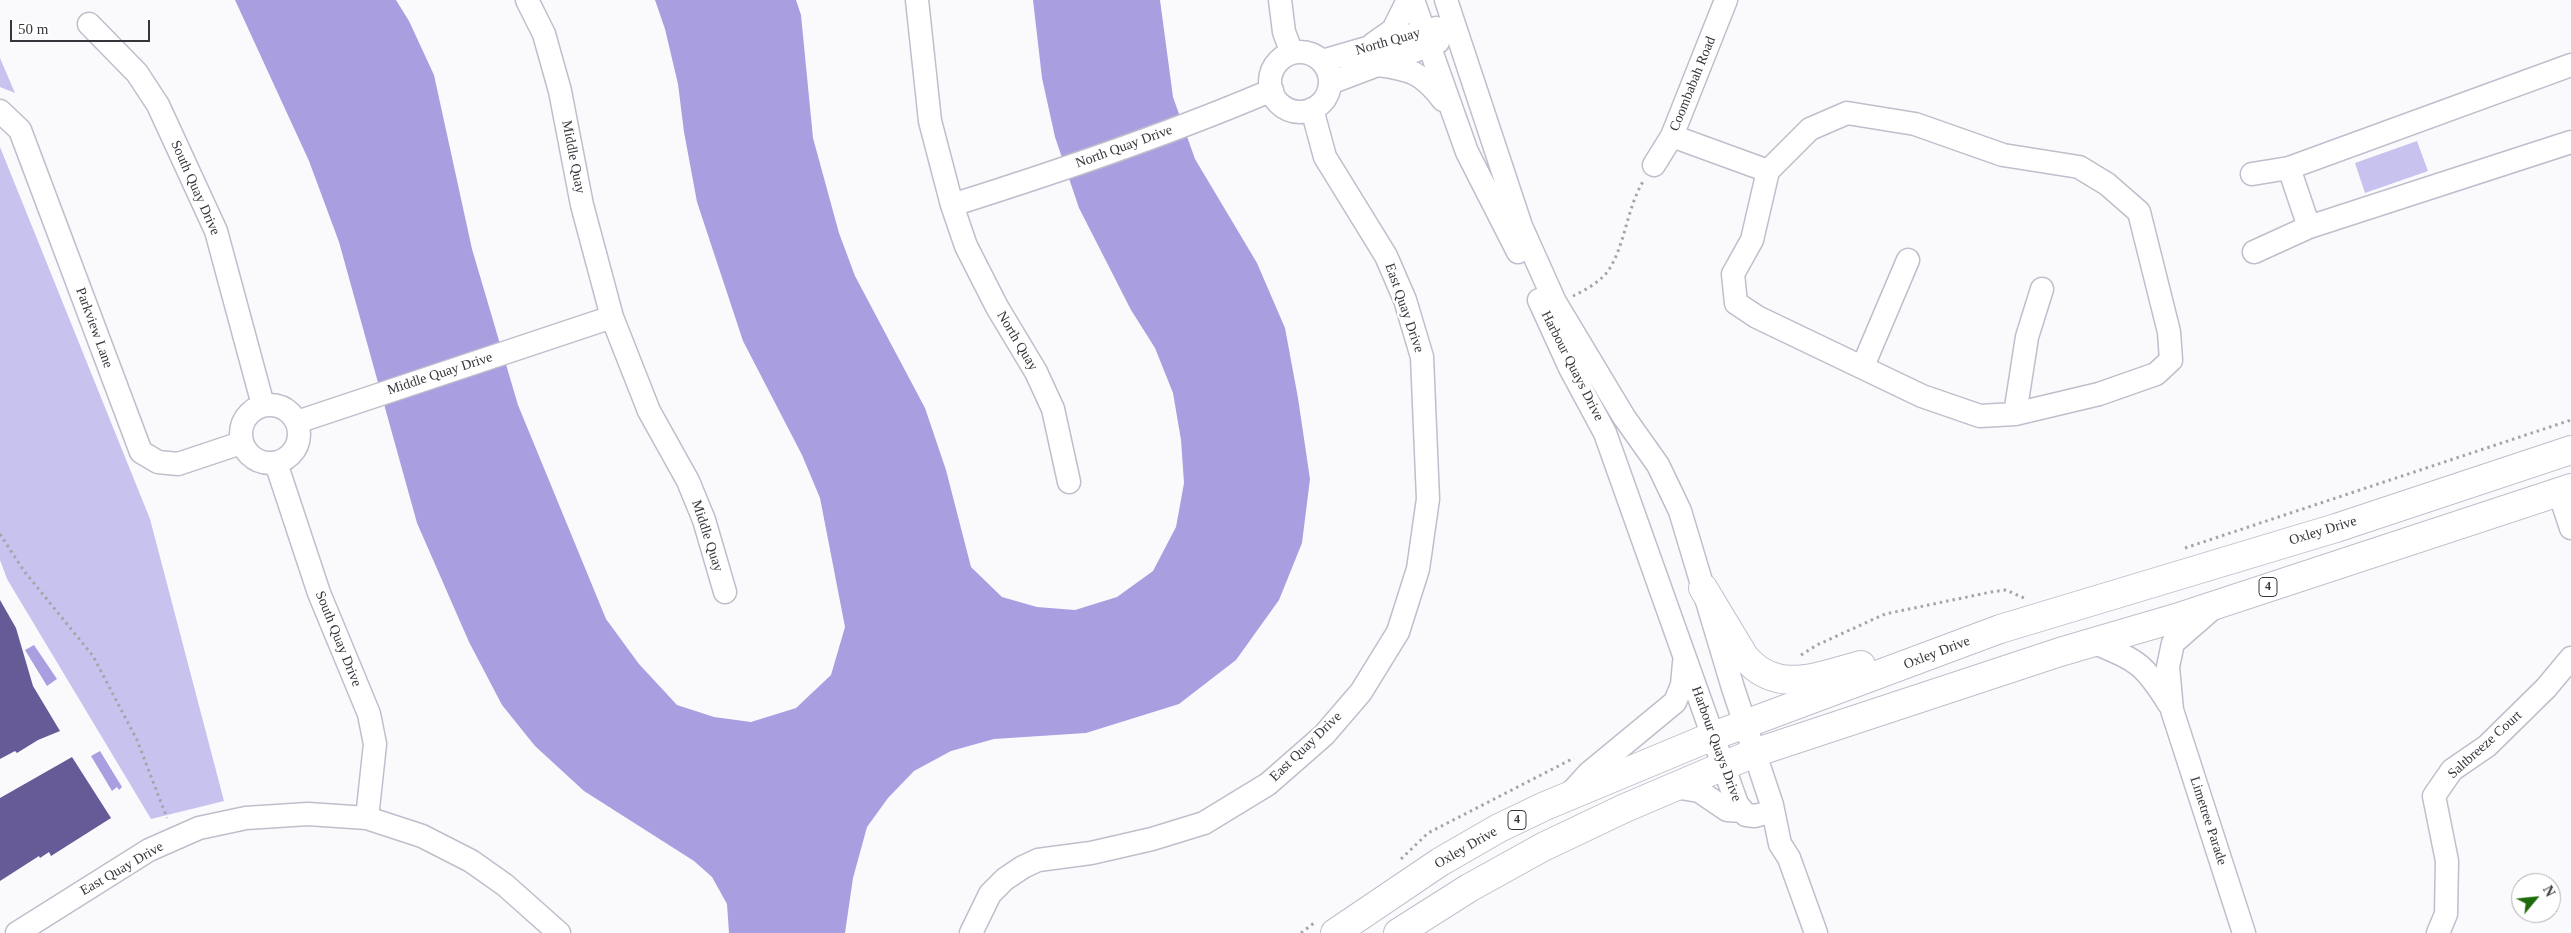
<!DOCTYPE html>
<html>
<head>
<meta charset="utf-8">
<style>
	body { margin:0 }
	#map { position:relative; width:2571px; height:933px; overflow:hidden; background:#fafafd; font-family:"Times New Roman",serif }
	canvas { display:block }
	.north { position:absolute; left:2511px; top:873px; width:50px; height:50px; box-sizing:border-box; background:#fff; border:1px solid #afaeb1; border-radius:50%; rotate:62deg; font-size:14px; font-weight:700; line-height:20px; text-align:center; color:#36353b }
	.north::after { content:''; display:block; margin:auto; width:18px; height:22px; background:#1f6b0b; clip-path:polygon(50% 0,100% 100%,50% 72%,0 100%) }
	.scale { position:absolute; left:10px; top:20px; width:140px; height:22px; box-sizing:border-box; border:2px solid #36353b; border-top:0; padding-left:6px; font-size:15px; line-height:18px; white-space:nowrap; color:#36353b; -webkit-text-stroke:4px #fff; paint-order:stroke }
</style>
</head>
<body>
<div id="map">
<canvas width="2571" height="933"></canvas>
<div class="north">N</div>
<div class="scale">50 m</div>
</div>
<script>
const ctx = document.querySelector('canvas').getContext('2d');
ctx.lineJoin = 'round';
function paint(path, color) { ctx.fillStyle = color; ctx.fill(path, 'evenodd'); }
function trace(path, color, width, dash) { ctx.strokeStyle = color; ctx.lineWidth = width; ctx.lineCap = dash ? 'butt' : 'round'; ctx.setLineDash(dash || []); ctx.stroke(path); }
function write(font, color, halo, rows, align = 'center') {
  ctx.font = font + ' "Times New Roman",serif'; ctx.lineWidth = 5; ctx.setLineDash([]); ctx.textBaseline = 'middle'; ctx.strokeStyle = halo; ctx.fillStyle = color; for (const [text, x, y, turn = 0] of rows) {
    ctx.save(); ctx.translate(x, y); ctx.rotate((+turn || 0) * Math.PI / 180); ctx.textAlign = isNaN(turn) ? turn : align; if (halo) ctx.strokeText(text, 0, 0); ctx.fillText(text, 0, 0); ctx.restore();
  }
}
const green = new Path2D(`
	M0,58L15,93L0,87Z
	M2417,141L2428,171L2365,193L2355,163Z
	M0,147L150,519L224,801L151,819L7,579L0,560Z`);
const water = new Path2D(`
	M235,0H396L409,21L434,75L472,249L518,405L606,619L639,664L677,705L714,717L751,722L796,708L831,675L845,627L820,498L802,455L743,341L697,202L684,132L678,84L665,29L655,0H796L801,15L813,138L839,233L855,276L925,408L946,470L971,567L1002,597L1037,607L1075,610L1117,597L1153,571L1176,527L1184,483L1181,440L1173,393L1155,348L1131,310L1079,208L1055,137L1042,78L1033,0H1160L1173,97L1195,159L1257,263L1285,328L1298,398L1310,479L1302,543L1279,600L1236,660L1179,704L1086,733L994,739L951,751L914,771L888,798L867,827L853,878L845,933H729L727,904L712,877L694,861L584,791L535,746L502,705L469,642L417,523L339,242L309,161Z
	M34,645L57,679L47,686L25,650Z
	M100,751L122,787L119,790L117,787L112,791L91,756Z`);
const building = new Path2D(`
	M0,600L16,628L33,686L60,731L38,740L17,753L15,751L0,759Z
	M72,757L111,818L51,856L49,852L40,858L39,856L0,881V798Z`);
const path = new Path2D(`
	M1573,296C1586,290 1603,280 1610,268C1626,241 1627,207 1644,180
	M0,534L24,571L93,656L137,740L167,818
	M2185,548L2571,420
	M1801,655L1817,645L1885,614L1991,592L2006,590L2024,598
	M1401,859L1428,833L1574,758
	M1301,933L1314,923`);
const minor = new Path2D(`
	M527,0L544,34L560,91L582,205L612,317L649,411L688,481L704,520L725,592
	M917,0L930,121L952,205L966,246L997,307L1036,372L1053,409L1069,482
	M1280,0L1284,32L1292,53
	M1413,0L1467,152L1518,252
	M1446,0L1521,226L1555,302L1624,417L1658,465L1680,511L1733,688L1772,805L1780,844L1789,858L1816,933
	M89,24L137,73L158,105L216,231L263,405
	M1373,44L1393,30L1408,0
	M1270 82a30 30 0 1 1 60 0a30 30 0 1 1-60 0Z
	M1322,61L1436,28
	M1378,65C1410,69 1423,73 1443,100
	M1330,83L1438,42
	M0,111L20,130L141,452L158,462L178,464L241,443
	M1847,113L1915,124L2003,155L2079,167L2107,184L2139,212L2169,332L2171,360L2156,374L2099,394L2015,414L1980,416L1922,396L1757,317L1736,303L1733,274L1752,240L1768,171L1810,129Z
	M1672,136L1768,171
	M1654,165L1672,136L1726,0
	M2289,168L2309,227
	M2252,174L2289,168L2571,65
	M952,205C1060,171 1167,135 1272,90
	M2254,252L2309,227L2571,142
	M1539,300L1570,368L1605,433L1737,804L1746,815L1755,816L1773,811
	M1863,366L1908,260
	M241 434a29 29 0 1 1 58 0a29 29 0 1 1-58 0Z
	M2015,414L2027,337L2042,289
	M297,422L612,317
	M276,463L319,593L369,714L375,744L367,818
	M2559,492L2571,528
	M2212,609L2173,643L2168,667L2172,710L2244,933
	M2093,642C2137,661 2143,662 2169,704
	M1674,787L1699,791L1727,810L1742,811
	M1568,796L1589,773L1675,702L1682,685L1684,663
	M17,933L149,850L199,828L246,818L308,814L367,818L422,836L471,861L505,885L559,933
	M971,933L990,894L1005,879L1023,867L1038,860L1091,853L1152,839L1204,823L1268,784L1324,735L1361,692L1398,632L1418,569L1428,499L1422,357L1405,300L1386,256L1325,157L1312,109
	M2438,933L2446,914L2447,861L2434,796L2452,770L2487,746L2546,688L2571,658`);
const major = new Path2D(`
	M1703,588L1744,656C1776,696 1819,676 1861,665
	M1335,933L1440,862L1499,828L1545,806L1713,736L2000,629L2336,528L2571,450
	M1398,933L1469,888L1543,847L1625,808L1754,753L2060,652L2176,618L2571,488`);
const shields = [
	[2268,587,18],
	[1517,820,18]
];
const shieldNames = [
	["4",2268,587],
	["4",1517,820]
];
const streetNames = [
	["North Quay",1388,42,-16],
	["Coombabah Road",1693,84,-68],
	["North Quay Drive",1124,147,-20],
	["Middle Quay",573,157,79],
	["South Quay Drive",195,188,66],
	["East Quay Drive",1404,308,71],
	["Parkview Lane",94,328,70],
	["North Quay",1017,341,59],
	["Harbour Quays Drive",1572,366,63],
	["Middle Quay Drive",440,374,-18],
	["Oxley Drive",2323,531,-17],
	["Middle Quay",707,536,72],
	["South Quay Drive",338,639,68],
	["Oxley Drive",1937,653,-21],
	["Harbour Quays Drive",1716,744,70],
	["Saltbreeze Court",2485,745,-42],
	["East Quay Drive",1306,747,-44],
	["Limetree Parade",2208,821,72],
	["Oxley Drive",1466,848,-30],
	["East Quay Drive",122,869,-30]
];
paint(green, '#c7c2ee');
paint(water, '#a99fe0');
paint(building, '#665b97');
trace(minor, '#bfbecc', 25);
trace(major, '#bfbecc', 30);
trace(path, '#a5a5a9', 3, [2.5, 4]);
trace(minor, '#fff', 22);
trace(major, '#fff', 28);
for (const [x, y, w] of shields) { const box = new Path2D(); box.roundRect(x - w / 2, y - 9.5, w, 19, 4); ctx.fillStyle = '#fff'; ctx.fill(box); trace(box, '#36353b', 1); }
write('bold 12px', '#36353b', null, shieldNames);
write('14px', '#36353b', '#fff', streetNames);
</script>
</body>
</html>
